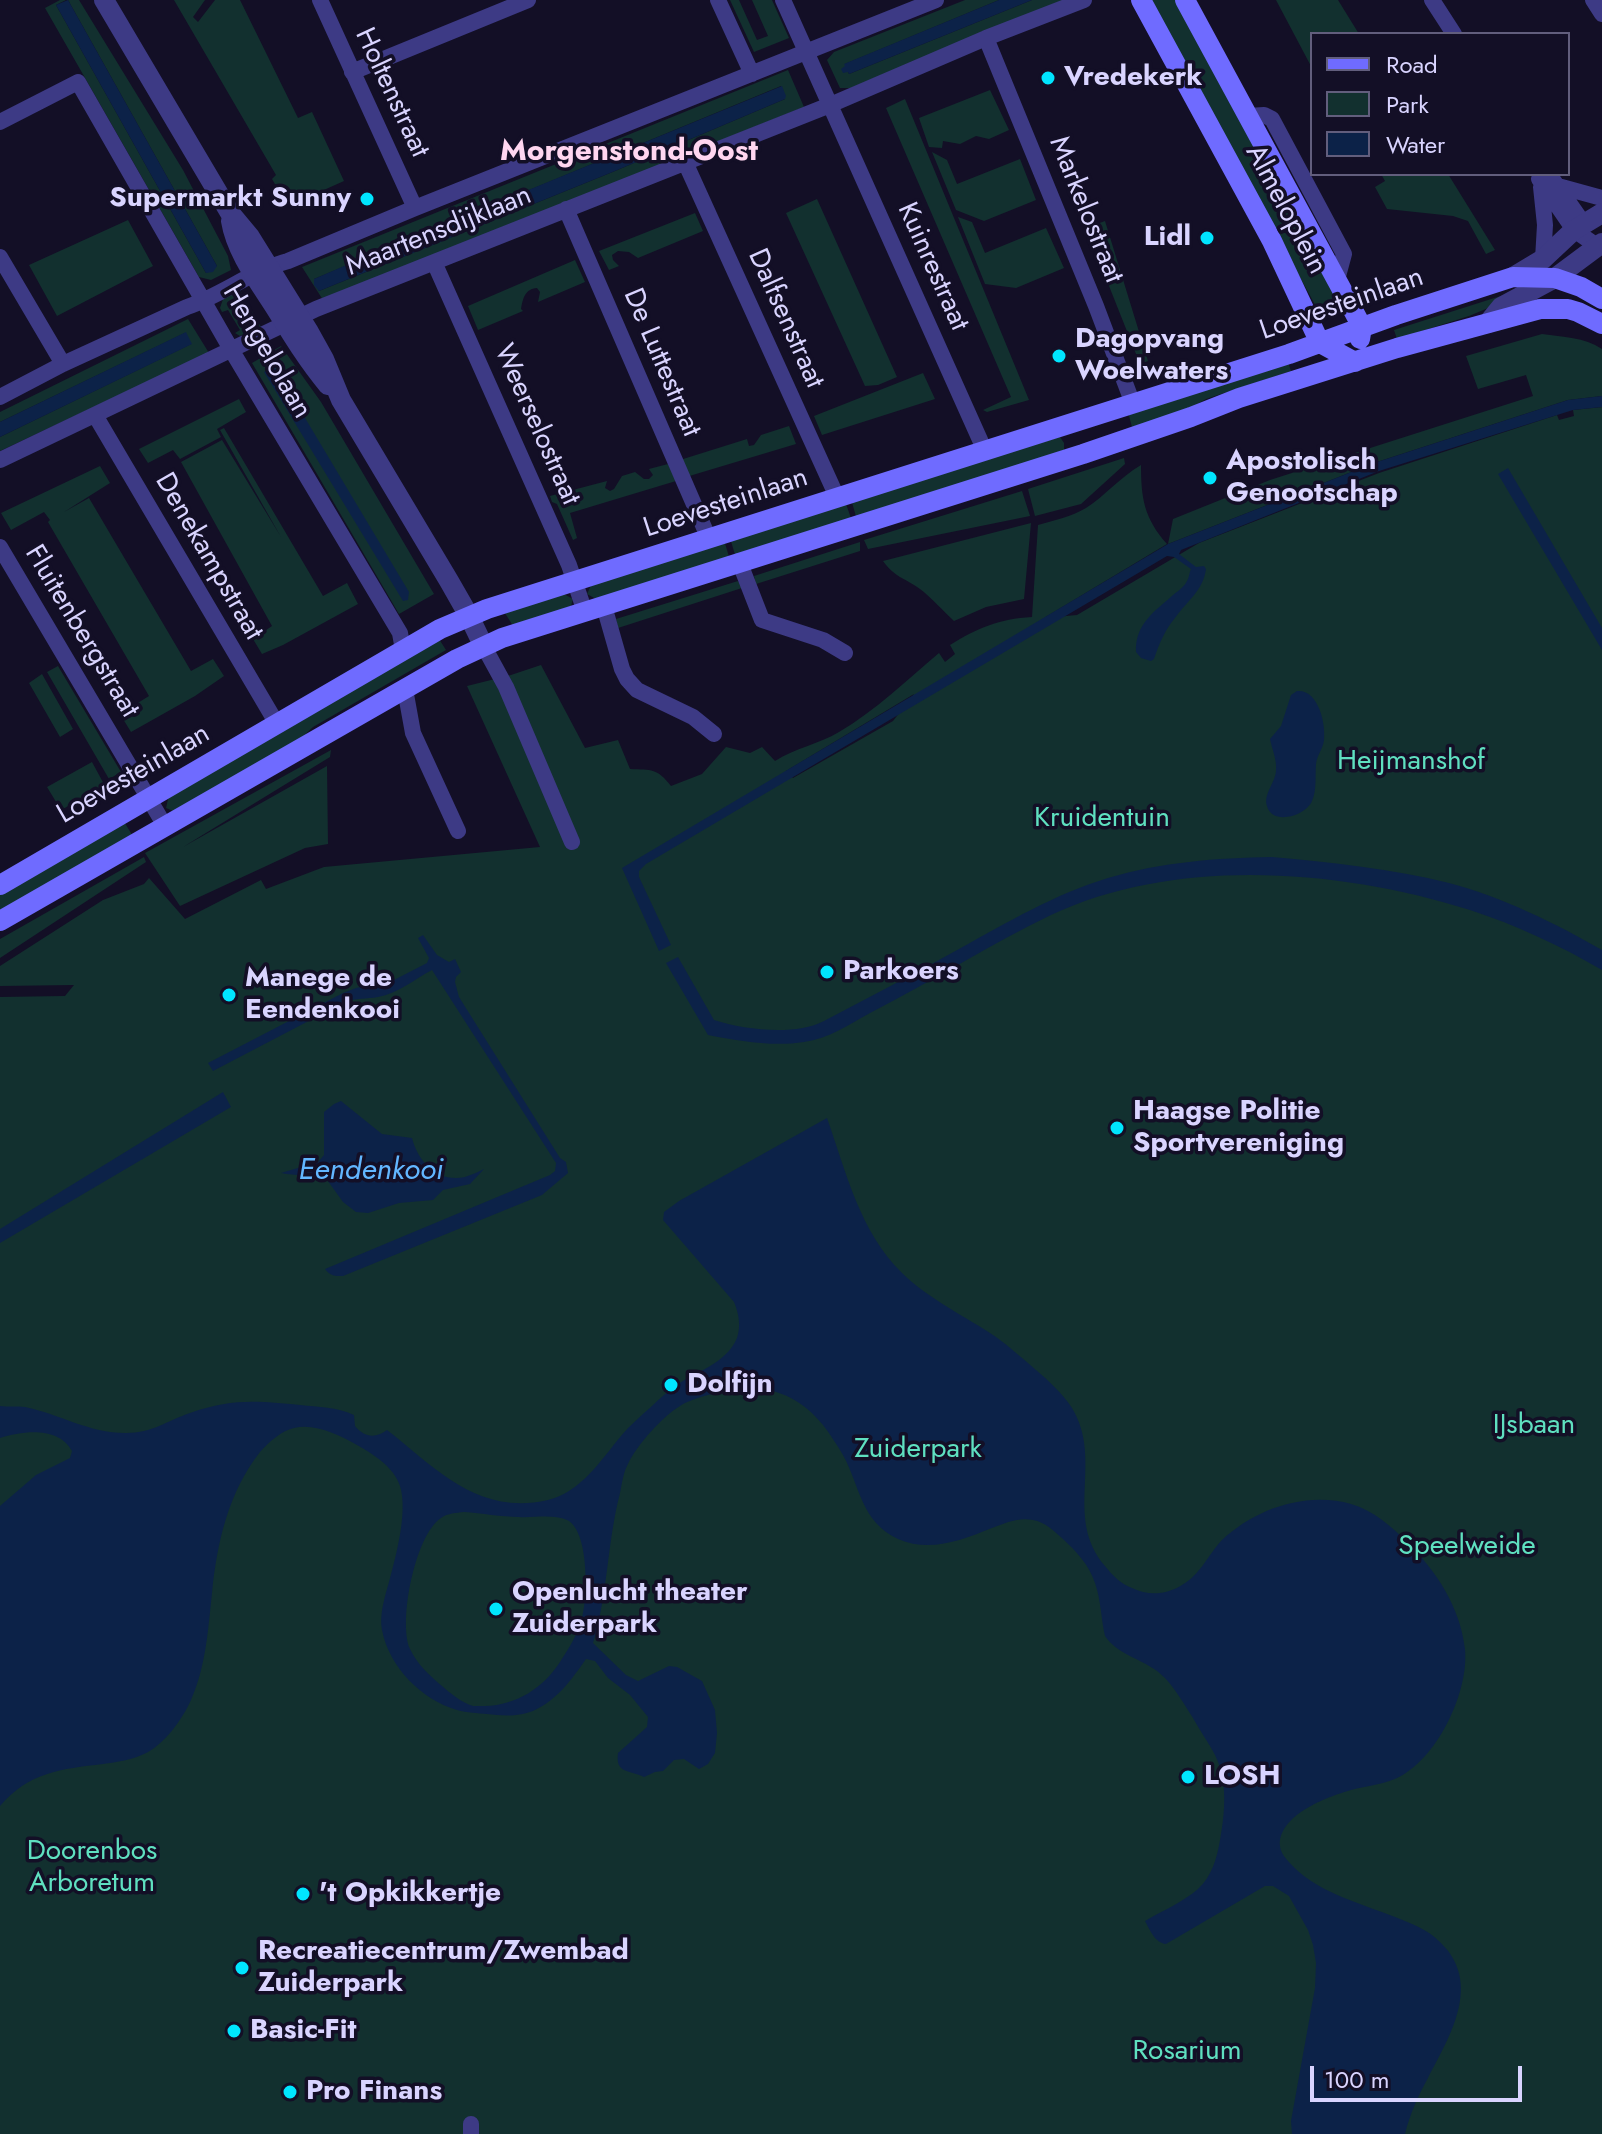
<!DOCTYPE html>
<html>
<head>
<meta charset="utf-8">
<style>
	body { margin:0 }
	#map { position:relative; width:1602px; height:2134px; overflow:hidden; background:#130f26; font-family:Jost,sans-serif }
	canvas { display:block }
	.legend { position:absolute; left:1310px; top:32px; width:260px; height:144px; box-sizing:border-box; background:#130f26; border:2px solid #625e7d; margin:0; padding:10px 14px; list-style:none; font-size:24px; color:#d9d4ff }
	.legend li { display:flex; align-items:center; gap:16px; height:40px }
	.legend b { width:40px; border:2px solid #625e7d }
	.scale { position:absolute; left:1310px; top:2066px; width:212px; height:36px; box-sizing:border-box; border:4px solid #d9d4ff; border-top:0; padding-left:10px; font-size:24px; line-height:28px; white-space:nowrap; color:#d9d4ff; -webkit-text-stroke:6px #130f26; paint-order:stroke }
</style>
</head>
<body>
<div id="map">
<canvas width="1602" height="2134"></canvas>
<ul class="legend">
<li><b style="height:10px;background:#6f6bff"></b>Road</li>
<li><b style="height:22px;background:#12302f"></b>Park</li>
<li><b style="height:22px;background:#0c2248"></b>Water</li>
</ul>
<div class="scale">100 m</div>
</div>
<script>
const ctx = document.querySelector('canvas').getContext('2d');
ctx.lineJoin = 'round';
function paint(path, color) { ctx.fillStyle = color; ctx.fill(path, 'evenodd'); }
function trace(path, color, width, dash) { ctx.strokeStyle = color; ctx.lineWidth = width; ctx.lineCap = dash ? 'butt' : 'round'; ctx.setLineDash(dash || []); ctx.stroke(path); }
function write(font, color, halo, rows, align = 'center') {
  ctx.font = font + ' Jost,sans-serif'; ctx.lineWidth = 7; ctx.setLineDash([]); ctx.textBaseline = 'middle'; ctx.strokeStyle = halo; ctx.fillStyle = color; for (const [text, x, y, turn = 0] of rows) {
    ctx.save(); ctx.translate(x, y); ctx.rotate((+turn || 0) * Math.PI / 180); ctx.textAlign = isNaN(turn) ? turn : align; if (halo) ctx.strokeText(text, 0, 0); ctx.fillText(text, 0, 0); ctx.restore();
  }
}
const green = new Path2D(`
	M60,0H66L56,5L206,273L217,266L68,0H79L183,170L228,256L231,270L211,280L199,277L45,8Z
	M174,0H205L193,17L198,22L215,0H240L298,118L312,112L344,181L288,206L272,179L276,175Z
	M730,0H739L757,40L768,36L752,0H772L789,38L754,52Z
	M965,0H999L845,64L849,74L1032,0H1067L851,88H840L827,60L834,52Z
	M1150,0H1178L1341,303L1319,312L1157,17Z
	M1276,0H1338L1359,34H1312V68Z
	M788,70L804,107L323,300L302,267ZM781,86L785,99L615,171L319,291L314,279Z
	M990,90L1009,130L989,139L976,136L960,144L943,141L942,148L929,147L919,118Z
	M905,99L1029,400L987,412L983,410L1011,397L886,108Z
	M932,152L947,160L957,184L1020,159L1036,200L984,221L956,210Z
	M1381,174H1448L1495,250L1486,254L1468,221L1453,216L1387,209L1375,187L1385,181Z
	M817,199L897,377L878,385L865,386L786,213Z
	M695,213L703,231L638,258L629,252L618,251L612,255L613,260L619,266L609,270L599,251Z
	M958,217L972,222L985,253L1046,228L1064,268L1016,288L985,284Z
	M128,220L153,266L57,316L29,265Z
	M1105,221L1148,361L1140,364L1086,228Z
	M575,260L585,282L538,302L540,292L537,288C525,289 523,298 521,309L523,311L478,330L468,306Z
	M240,290L261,327L240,336L235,333L240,330L228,310L222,312L220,308L223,299Z
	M1510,293L1512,298L1469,316L1397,339L1394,330Z
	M188,319L209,353L0,451V437L191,344L185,333L0,422V412Z
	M1542,334C1563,337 1584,337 1602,349V396L1568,400L1377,462L1168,544L1173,519L1270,480L1533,396L1526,375L1478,389L1466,356Z
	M281,346L321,402L434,594L399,614L252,363Z
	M1288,362L1291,371L1206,399L1185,411L1132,427L1128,412Z
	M923,373L935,399L822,435L814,416Z
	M239,399L246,412L217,429L221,437L180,459L173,450L148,463L139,449Z
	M1602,407V2134H0V997L65,996L74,985L0,986V966L103,900L144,884L149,878L185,919L261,880L266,889L324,867L540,847L467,686L511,675L541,665L585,748L618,740L630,769C652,770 657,768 671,786L702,774L726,747L750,753L762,747L775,761C795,748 819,744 839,732C875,711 907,680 939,653L945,662L955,654L950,645C977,628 999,619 1032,617L1038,525C1055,520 1071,517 1086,508C1106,495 1119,478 1141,465C1141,498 1144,518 1167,544L1044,618L1077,615L1199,543L1379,473L1557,415L1559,420L1574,416L1573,410ZM914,694L893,721L793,778L786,771Z
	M789,426L796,444L686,477L680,460L747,439L749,446L754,445L761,435Z
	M224,428L323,596L347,583L358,604L283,645L262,654L253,639L272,626L181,462L222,440L281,537L220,430Z
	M1060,437L1064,443V450L857,520L851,499Z
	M1124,458L1125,464L1081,504L1035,516L1028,489Z
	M668,464L676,481L570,513L577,538L573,540L557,504L552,502L550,496L607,481L605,488L610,491L614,489L622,476L635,472L644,479H649L653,475L649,469Z
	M100,466L110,483L64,512L89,498L191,671L213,659L224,676L195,696L131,732L120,714L149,696L48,522L50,520L44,512L11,530L1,513Z
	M1022,491L1030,516L868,549L864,540Z
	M845,501L852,521L736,558L730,538Z
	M1031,523L1024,599L986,607L954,621C943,611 932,598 920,589C905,578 894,577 883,561Z
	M724,540L730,560L596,599L587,594L592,583Z
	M860,542V551L756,584L754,576Z
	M738,581L742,588L618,628L616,619Z
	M562,593L573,599L571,606L515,629L503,610Z
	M439,639L446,650L313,727L291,748L173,811L166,808L169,795Z
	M58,666L121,772L109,779L47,672Z
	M42,674L73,729L60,737L29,683Z
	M331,750L330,757L183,847L327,766L328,844L305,848L180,906L145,853Z
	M92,762L105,786L61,810L47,787Z
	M123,820L134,838L0,915V891Z
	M144,857L146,862L0,958V939Z`);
const water = new Path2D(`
	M68,0L217,266L213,272L206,273L56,5Z
	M999,0H1032L849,74L848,72L843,73L841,69L845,66L844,64Z
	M782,86L786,96L785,99L615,171L319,291L314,285V279L365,257Z
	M186,332L192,344L0,437V422Z
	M274,366L409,592L408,600L403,601L264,372Z
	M1602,396V407L1573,410L1379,471L1181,550L1179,554L1196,567L1204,566L1206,569C1203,591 1187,601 1175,618C1165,630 1159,644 1154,659L1151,661L1141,658L1136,652C1135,624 1154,612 1173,595C1178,591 1184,587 1187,581C1189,578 1189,573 1191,569L1174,557L1167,556L646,864L639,871V877L671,945L659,951L622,868L1168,544L1377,462L1568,400Z
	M1508,468L1602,628V650L1498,474Z
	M1297,691C1318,689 1326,723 1324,740C1323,749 1317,755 1316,764C1315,776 1317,790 1312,801C1306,816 1272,826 1267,806C1263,794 1276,782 1276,770C1277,760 1272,749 1270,739L1281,726L1291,695Z
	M1272,857C1330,862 1393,869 1449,883C1502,897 1555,923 1602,950V970C1561,946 1516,925 1470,910C1341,869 1176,856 1051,915C989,945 931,982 870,1013C850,1024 828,1039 804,1042C773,1047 739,1041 708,1035L666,963L678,957L714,1020C745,1030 795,1036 824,1021C869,997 914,974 959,949C1008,922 1055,894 1108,878C1162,862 1216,858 1272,857Z
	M423,935L437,955L449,962L455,959L461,972L456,977L455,982L459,997L560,1158L566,1162L568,1173L542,1195L343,1276C335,1276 330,1276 325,1269L550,1175L555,1171L556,1163L432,970C415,979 397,994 378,997C367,999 356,998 345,1002L213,1071L208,1063L343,993L356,988L394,980L427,963L429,958L418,938Z
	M223,1092L231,1107L0,1243V1229Z
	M341,1101L382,1134L412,1138C418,1162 438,1183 465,1177C471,1175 478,1172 484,1169L470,1184L443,1190L433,1200L399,1203L368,1213L356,1212L343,1202L325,1177C310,1175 296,1176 281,1173L318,1162L324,1155V1112L334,1104Z
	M827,1118C846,1172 860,1232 902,1273C930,1300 965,1316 996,1337C1010,1347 1023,1359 1036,1370C1049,1381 1063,1394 1072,1408C1104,1461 1063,1517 1105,1566C1112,1575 1121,1584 1132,1588C1148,1596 1166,1595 1182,1585C1200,1575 1208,1555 1222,1540C1255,1509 1306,1491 1351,1504C1373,1510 1392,1527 1408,1543C1437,1572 1460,1607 1465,1649C1469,1691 1439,1755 1401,1776C1387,1784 1366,1786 1351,1790C1327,1797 1278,1815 1280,1846C1281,1853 1284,1856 1288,1861C1315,1892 1357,1902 1395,1917C1412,1924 1427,1929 1440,1942C1483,1983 1450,2036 1428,2078C1418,2096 1410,2114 1405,2134H1292L1291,2121L1315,1988L1316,1963L1313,1945L1308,1930L1289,1896L1273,1886H1265L1166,1944C1155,1943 1150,1930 1145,1921C1162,1911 1183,1902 1198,1889C1212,1876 1217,1858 1220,1840C1225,1813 1228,1781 1215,1755C1209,1743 1200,1731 1193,1718C1184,1704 1176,1690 1165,1678C1147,1659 1119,1657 1105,1636C1101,1619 1101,1600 1095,1583C1089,1565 1077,1552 1063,1539C1054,1531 1045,1522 1033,1520C1019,1517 1005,1523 992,1528C962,1540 930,1553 898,1539C861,1522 860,1486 843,1455C837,1445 830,1434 823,1425C800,1396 768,1383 732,1390C718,1392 692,1398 680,1406C662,1417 637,1445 628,1464C623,1473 622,1484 620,1493C607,1543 608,1594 593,1643L626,1675L638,1681L669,1666L677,1667L702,1681L715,1710L717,1733L715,1753L708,1764L699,1769L684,1759L674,1760L663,1771L655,1772L644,1777C630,1770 615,1774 618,1753L647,1727L648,1717L630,1695L608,1678L595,1661L586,1659C572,1679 558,1699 535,1710C520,1717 503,1716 487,1714C478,1713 467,1713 457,1710C422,1700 389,1667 382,1630C379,1615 385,1596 389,1582C396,1556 408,1512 400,1486C394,1467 373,1454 357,1445C339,1435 315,1423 294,1428C281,1431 269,1442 260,1452C228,1493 217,1543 212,1593C208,1630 206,1666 191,1700C182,1720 164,1745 144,1754C132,1760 117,1762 103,1764C61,1769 29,1772 0,1806V1506L36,1475L70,1458L72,1451C58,1426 23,1431 0,1438V1406C8,1407 17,1406 25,1407C60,1414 88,1433 126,1433C153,1433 166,1421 190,1413C232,1398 258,1401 300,1405C319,1407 336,1407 354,1415L355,1426C364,1437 375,1439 387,1430C437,1469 478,1516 548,1500C581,1492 601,1460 621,1436C630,1425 641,1416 652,1406C659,1399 667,1392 675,1386C695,1372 726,1364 737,1338C741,1326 739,1314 734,1302L663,1220L664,1212L679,1201ZM464,1512C482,1513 501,1517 519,1517C534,1518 554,1514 567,1520C589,1530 588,1597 582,1618C578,1634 569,1648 560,1662C543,1688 517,1705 485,1706C483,1706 474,1706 473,1706C462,1703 450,1693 442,1686C430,1676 417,1664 410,1649C398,1622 415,1535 441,1518C448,1513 456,1513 464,1512Z`);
const minor = new Path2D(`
	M320,0L415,208
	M718,0L752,74
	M783,0L985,451
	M1432,0L1454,34
	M1593,0L1602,14
	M986,38L1096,306L1133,404
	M352,72L528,0
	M1248,116L1264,115L1272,119L1344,254L1337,280
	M0,122L78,82L232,351L400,633L403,650
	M685,162L837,497
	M1549,174L1584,224
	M1539,179L1574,230L1597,246
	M1558,186L1602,198
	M1541,187L1545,225L1543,259
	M566,209L709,539
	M0,257L63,364
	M434,262L569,565L585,612
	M0,397L63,364L187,307C222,295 251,271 288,261L415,208L936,0
	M95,415L277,724
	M0,460L316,309L830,105L986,38L1084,0
	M0,547L165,826
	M739,561L762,620L823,640L845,653
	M604,606L622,669L627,679L637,690L693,717L714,734
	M483,645L506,687L572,842
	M405,689L413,733L458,831
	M471,2124V2134`);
const tertiary = new Path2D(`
	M104,0L230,213L250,237L309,332L324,359L341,400L449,581L469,616L483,645
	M231,221C236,252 259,282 276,309C292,335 308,361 328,385
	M1513,277L1543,259L1574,230L1602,213
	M1488,323L1501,307L1555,278L1602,243`);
const secondary = new Path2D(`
	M1141,0L1272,241L1320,343L1355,362
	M1185,0L1354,312L1362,327L1360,339
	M0,885L440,629L487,609L1289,354L1396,315L1513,277L1555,278L1581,287L1602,299
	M0,921L457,659L502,638L1083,454L1191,417L1239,398L1397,348L1540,309H1568L1578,312L1602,324`);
const markers = [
	[1048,78,8,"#00e5ff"],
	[367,199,8,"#00e5ff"],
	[1207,238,8,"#00e5ff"],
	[1059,356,8,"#00e5ff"],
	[1210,478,8,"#00e5ff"],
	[827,972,8,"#00e5ff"],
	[229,995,8,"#00e5ff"],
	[1117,1128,8,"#00e5ff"],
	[671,1385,8,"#00e5ff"],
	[496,1609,8,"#00e5ff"],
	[1188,1777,8,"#00e5ff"],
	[303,1894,8,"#00e5ff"],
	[242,1968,8,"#00e5ff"],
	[234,2031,8,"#00e5ff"],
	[290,2092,8,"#00e5ff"]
];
const poiNames = [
	["Vredekerk",1064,78],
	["Supermarkt Sunny",351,199,"right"],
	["Lidl",1191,238,"right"],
	["Dagopvang",1075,340],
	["Woelwaters",1075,372],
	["Apostolisch",1226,462],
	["Genootschap",1226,494],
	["Parkoers",843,972],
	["Manege de",245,979],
	["Eendenkooi",245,1011],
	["Haagse Politie",1133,1112],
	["Sportvereniging",1133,1144],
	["Dolfijn",687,1385],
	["Openlucht theater",512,1593],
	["Zuiderpark",512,1625],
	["LOSH",1204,1777],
	["'t Opkikkertje",319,1894],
	["Recreatiecentrum/Zwembad",258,1952],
	["Zuiderpark",258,1984],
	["Basic-Fit",250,2031],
	["Pro Finans",306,2092]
];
const streetNames = [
	["Holtenstraat",391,93,65],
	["Markelostraat",1085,210,68],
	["Almeloplein",1285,210,62],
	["Maartensdijklaan",439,232,-22],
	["Kuinrestraat",932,267,66],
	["Loevesteinlaan",1342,305,-19],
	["Dalfsenstraat",785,319,66],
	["Hengelolaan",266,352,60],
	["De Luttestraat",661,363,67],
	["Weerselostraat",536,425,66],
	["Loevesteinlaan",726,504,-18],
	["Denekampstraat",208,557,60],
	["Fluitenbergstraat",81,632,59],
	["Loevesteinlaan",134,775,-30]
];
const parkNames = [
	["Heijmanshof",1411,762],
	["Kruidentuin",1102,819],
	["IJsbaan",1534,1426],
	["Zuiderpark",918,1450],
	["Speelweide",1467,1547],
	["Doorenbos",92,1852],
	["Arboretum",92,1884],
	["Rosarium",1187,2052]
];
const neighbourhoodNames = [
	["Morgenstond-Oost",629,153]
];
const waterNames = [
	["Eendenkooi",371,1172]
];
paint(green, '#12302f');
paint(water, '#0c2248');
trace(minor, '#3d3a85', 16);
trace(tertiary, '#3d3a85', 20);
trace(secondary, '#6f6bff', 20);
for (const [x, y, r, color] of markers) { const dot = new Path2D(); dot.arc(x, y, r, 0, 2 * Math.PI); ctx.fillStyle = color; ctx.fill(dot); trace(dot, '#130f26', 3); }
write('bold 28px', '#d9d4ff', '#130f26', poiNames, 'left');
write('28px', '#d9d4ff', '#130f26', streetNames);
write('28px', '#5fe0c0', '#130f26', parkNames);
write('bold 30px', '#ffd6f0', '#130f26', neighbourhoodNames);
write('italic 30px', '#62b6ff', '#130f26', waterNames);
</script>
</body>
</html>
